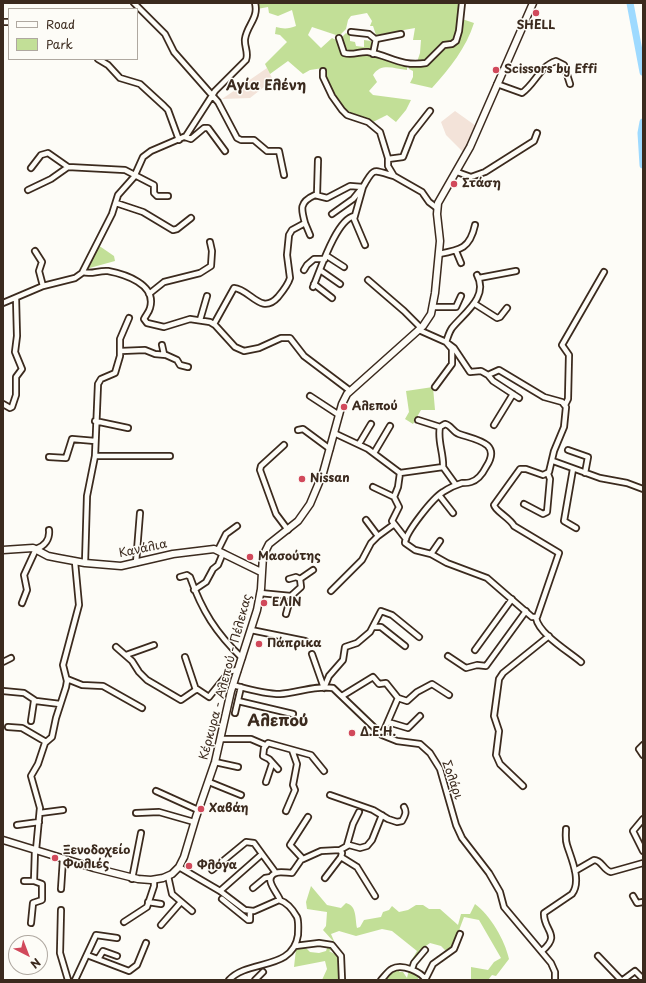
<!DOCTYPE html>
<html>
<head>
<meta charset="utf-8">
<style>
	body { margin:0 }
	#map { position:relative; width:646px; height:983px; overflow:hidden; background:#fdfcf7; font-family:"Playpen Sans",sans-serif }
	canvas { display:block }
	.frame { position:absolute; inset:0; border:4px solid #3b2a1e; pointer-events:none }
	.legend { position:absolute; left:8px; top:8px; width:130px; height:52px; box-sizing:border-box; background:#fdfcf7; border:1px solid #afa8a0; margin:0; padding:5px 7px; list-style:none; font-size:12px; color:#3b2a1e }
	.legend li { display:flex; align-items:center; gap:8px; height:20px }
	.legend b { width:20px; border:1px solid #afa8a0 }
	.north { position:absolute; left:8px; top:935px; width:40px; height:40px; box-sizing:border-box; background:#fdfcf7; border:1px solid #afa8a0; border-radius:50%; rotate:138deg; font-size:11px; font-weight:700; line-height:16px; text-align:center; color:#3b2a1e }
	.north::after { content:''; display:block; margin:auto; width:14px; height:18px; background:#d1495b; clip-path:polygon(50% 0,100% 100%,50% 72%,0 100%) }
</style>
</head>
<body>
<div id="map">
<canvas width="646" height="983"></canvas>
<div class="frame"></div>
<ul class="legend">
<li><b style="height:5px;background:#fdfcf7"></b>Road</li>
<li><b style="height:11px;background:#c2df97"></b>Park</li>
</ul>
<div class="north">N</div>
</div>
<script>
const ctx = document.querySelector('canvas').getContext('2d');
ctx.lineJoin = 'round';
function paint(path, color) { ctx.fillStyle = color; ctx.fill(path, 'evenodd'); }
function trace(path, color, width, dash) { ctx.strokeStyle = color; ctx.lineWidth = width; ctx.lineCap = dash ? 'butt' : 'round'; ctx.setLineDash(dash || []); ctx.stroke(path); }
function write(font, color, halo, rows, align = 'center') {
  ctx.font = font + ' "Playpen Sans",sans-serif'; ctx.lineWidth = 3; ctx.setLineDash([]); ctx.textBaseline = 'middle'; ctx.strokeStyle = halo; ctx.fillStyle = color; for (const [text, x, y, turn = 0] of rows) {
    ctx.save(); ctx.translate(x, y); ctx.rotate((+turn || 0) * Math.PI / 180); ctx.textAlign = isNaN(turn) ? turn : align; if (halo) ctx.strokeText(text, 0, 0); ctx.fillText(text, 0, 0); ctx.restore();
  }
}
const built = new Path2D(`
	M267,68L273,80L250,98L222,99Z
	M455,111L476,126L464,153L446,135L441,122Z`);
const green = new Path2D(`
	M257,3H461L459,18L474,23C466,48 450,68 432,88L410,83L413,77V71L409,69L408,65H416L420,53L421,40H413L415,28L376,35L373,26H370L372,21L367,13L351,16L348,20L346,29L339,36L312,27L308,35L321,48L332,38L338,41L346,33L350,36V41L355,42L356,46L364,47V40L371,41V54L407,66V70C395,69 381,62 373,75L377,82L369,91L373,95L411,100L406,110L396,122L387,115L373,122C339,109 340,107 324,75L326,71L323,68L310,70L303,74L288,61L270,74L265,64L287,42L280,35L275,34L276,27C283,29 289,29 296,26L292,10L278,16L269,13L268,7L257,9Z
	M98,245L114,256L115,261L86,269Z
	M433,387L435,410H421L413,424L405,419L409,412L406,391Z
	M311,886L327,905L341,908L346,903C357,906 355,918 357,928L360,927L364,920L381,917L383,912L389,910L392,906L399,912L408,910L416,905H423L429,909H440L458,925L461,914H470L475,904C490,915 505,940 509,959L496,976L492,975L488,980H471V967L488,970L494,962L501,958L479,920L464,917L452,949L447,952L441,946L430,943L423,948C420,957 413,959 410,971L418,976V980H384L394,970L397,969L400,972H403L407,978L411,961L417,951L392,931L382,929L356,936L339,931L331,934L334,941L330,945L333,949L329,951L340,957L341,980H322L327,969L325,961L294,967L296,949L306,948L310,952L319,953L326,951L328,945L333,941L323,930L326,926L327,912L307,909L306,902Z`);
const river = new Path2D(`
	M630,3L643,72
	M643,122L641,133L643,165`);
const minor = new Path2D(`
	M134,3L165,34L174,52L218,102L237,138L241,140H254L267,151H279L284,175
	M3,22H9
	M351,32L369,34L375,39
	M339,38L344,53C353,56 360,51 368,52C391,56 400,67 426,63L444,45L452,44L456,41L459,31L462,3
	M373,54L376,39L401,34
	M98,59L108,65L120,78L140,84L164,106L168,110L179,140
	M323,71V77L332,96L342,110L347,115L368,122L380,132L388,158
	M497,84L522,93C535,84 540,66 556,61L564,65L570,84
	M185,137L191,139L204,128H208L225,151
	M31,168L41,155L48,153L68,167L125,170L154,185V193L157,196H168
	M457,172L471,177L485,172L534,141L537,133
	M394,176L422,192L429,202L437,208
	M363,187L354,219L365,245
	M28,190L51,179L68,167
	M317,195L318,160
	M116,203L143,212L173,230L177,229L191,218
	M332,214L353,199L362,188
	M305,223L310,235
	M35,251L42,262L39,271L43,286
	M456,251L461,263
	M439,254C461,250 470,248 475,225
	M327,256L344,267
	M304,270L307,265L314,259H325
	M320,270L340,284
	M83,272C91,275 99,270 108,271C124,274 157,284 150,308C149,312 146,315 144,319L147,323L164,327L190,319L210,322L215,325L235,347L244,351L259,348L281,338H290L304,356L349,390
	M479,278L516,271
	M368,280L404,311L421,328
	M314,284L332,298
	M313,287C320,271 336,220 354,216
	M149,294L164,282L200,273L211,266L212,251L210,242
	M3,303L43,286L75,278L82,273L112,214L118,195L134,177L143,157L151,151L186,136L215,91L246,60C249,53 244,46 245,39C247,25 259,18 255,3
	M475,304L497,318L500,317L507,308
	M433,307H456L461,296
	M200,320L207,296
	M214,324L234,288C250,289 261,316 278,297C283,291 288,285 290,278L287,255L289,235L292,230L305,223C301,209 299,202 315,195L327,198L350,186L363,187C375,165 374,171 394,176L388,166V159L403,157L412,134L430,111
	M419,330L446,342L452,349V364L435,387
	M162,345L164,354
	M121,351L145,350L155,354L166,355L177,360L180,365L188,367
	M488,375L493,381L519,398
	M310,396L339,415
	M3,404L10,408L12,407L16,395V377L22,369L15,352L17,336L16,298
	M565,405L568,399L569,355L562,345L604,272
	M418,420L440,427
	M95,421L128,428
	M494,425L513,394
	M298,430L303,429L330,449
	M334,433L368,449L400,473L398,487L394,497L399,507L392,521L406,539
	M359,444L371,424
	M284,445L261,466L260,470L276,514L288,530
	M568,450L588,457L585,473
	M374,453L390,426
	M95,456H170
	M49,457L66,458L72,439L95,441
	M553,461L600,478L627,483L643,489
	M573,469L564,521L576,528
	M400,473L443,467
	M373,487L394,497
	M439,495L453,513
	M524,504L543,514L547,512L550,479L548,474
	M366,520L378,536L393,525
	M440,541L431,554L447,563L487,578L532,617H537L559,553L514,526C510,518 495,511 494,505L520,469H526L543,475L549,472L554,451L564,427L566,407L562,402L544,397L499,370L488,375L481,371L470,372L454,348L446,342C448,337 449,332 452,328C464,313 489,297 477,275
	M218,550L226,534L237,526
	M431,554L415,550L405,543C405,533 433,498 443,492C449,488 455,485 462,483C465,483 469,483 471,482C478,480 483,473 486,467C502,443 477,440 459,434C453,432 451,425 445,424L440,427C437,440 444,454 443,467L456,485
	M85,563L87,496L95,456L98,384L101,379L115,373L120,356V339L129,318
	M136,563L140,513
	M180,577L187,575L190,577C202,611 216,633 242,658
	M289,579L296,577L300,579
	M194,590L206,582L213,569L218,565L223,553
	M331,591L362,560L371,543L378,536
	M260,593L291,596L301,587L300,579L313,570
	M22,603L27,590L24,575L36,549C45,546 50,539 49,530
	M286,614L291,596
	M536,618C539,634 568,651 581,662
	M374,627H381L405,646
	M251,630L305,641
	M116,647L132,661L139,672L147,680L181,700L197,689L209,697L230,671L238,670
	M475,650L512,599
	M312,654L324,688
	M126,655L154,645
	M448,656L466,668L477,665L486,666L526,611
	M185,657L196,690
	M3,662L11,658
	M67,679L82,685L103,686L142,708
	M233,685C248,689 264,694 280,694C297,693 316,685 333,688L382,735L397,741L420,744L430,753L440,769L456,825L462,838L489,873L500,892L504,907L551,963L555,972V980
	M324,688L329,676L343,660L345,647L357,643L370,632L381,611L392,615L419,637
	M3,691L24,693L36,701L60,704
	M342,696L373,677L379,684L386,683L398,698L407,701L417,692L432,684L449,695
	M238,701L293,714
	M235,713L241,687
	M31,721L34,701
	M388,722L408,728L420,716
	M8,727L22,728L46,742
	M382,735L398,698
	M221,739H251L265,745
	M643,745L639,749L643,755
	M215,762L238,767
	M278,769L269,759L263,756L264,748L268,743L311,755L324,771
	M209,782L241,795
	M266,782L272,764
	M523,786L500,764L496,755L499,731L494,716L499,679L503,673L549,636
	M156,791L198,810
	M330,795L373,810L388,819L397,822L402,821C405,816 407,812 404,807
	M286,811L295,790L293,785L297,764L292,750
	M40,813L63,810
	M136,813L159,812L194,822
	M643,819L633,831L643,851
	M17,825L39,822
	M347,845L353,824L359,812
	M36,850L40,808L31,776L38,764L45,743L52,737L56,718L66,687L67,681L63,665L79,605L75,562
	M262,854L276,873
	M341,857L357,867L375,896
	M303,859L290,845L308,817
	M179,867L220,891L245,910L254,911L279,900C286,902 293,910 297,917C299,922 298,930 298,935C293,971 248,959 229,980
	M212,870L246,842L254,843L262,854L220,891
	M575,871L594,860C602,860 603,870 611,872L643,863
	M168,876L172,894L192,911
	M325,878L341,857L342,853L340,850
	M132,879L141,833
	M24,881H34L42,884V900L33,903L31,923
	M34,881L35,850
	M253,888L265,878L271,877
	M61,889L63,859
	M633,896L637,903L643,902
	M222,899L248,920H250V911
	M280,900C278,893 262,878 276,873C280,871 287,873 292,873L301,860L321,851L340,850L349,845L360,848L367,846L372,840L382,815
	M148,902L161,904
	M61,910L60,953L68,980
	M124,922L147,907L154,886V880
	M161,925L181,902
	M295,946L319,943L332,945L341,956L342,980
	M542,951C562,934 543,931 544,913L572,894C582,881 571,858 567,845C565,839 566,834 566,829
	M87,955L129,971L137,965L146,943
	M598,956L621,980
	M98,959L103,951L117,956
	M412,969L414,963L425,950
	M426,978L433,964L454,949L460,934
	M75,980L96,935L117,938
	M255,980L263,972
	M381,980C385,976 388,971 392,969C402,963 421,972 426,980
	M623,980L635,971L643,979`);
const major = new Path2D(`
	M3,550L33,548L48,556L58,558L85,563L121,566L173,554L214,549L261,572
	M3,840L94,868L138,879L151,880L163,878L172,874L179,867L184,857L196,817L215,762L231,691L257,610L261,589L263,556L269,544L298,521L310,504L323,473L342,404L347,394L423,326L431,314L435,293L440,241L437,214L438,203L470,147L533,3`);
const markers = [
	[536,13,4,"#d1495b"],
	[496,70,4,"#d1495b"],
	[454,184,4,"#d1495b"],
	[344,407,4,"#d1495b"],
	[302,479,4,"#d1495b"],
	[250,557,4,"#d1495b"],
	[264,603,4,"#d1495b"],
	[259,644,4,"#d1495b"],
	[352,733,4,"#d1495b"],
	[201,809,4,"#d1495b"],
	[55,858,4,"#d1495b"],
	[189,866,4,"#d1495b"]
];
const poiNames = [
	["SHELL",536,26,"center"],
	["Scissors by Effi",504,70],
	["Στάση",462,184],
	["Αλεπού",352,407],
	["Nissan",310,479],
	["Μασούτης",258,557],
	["ΕΛΙΝ",272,603],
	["Πάπρικα",267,644],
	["Δ.Ε.Η.",360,733],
	["Χαβάη",209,809],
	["Ξενοδοχείο",63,851],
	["Φωλιές",63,865],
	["Φλόγα",197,866]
];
const streetNames = [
	["Κανάλια",143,549,-12],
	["Κέρκυρα - Αλεπού - Πέλεκας",226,677,-75],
	["Σολάρι",452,780,71]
];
const quarterNames = [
	["Αγία Ελένη",266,86]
];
const districtNames = [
	["Αλεπού",278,722]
];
paint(built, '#f3e3d9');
paint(green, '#c2df97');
trace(river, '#9edaff', 7);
trace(minor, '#3b2a1e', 8);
trace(major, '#3b2a1e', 9);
trace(minor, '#fdfcf7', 4.5);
trace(major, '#fdfcf7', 6);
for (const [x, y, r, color] of markers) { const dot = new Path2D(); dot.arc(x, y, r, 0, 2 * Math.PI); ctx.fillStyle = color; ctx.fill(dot); trace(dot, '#fdfcf7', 1.5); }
write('bold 12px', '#3b2a1e', '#fdfcf7', poiNames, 'left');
write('12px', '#3b2a1e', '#fdfcf7', streetNames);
write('bold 14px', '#3b2a1e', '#fdfcf7', quarterNames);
write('bold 16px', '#3b2a1e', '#fdfcf7', districtNames);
</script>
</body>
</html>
